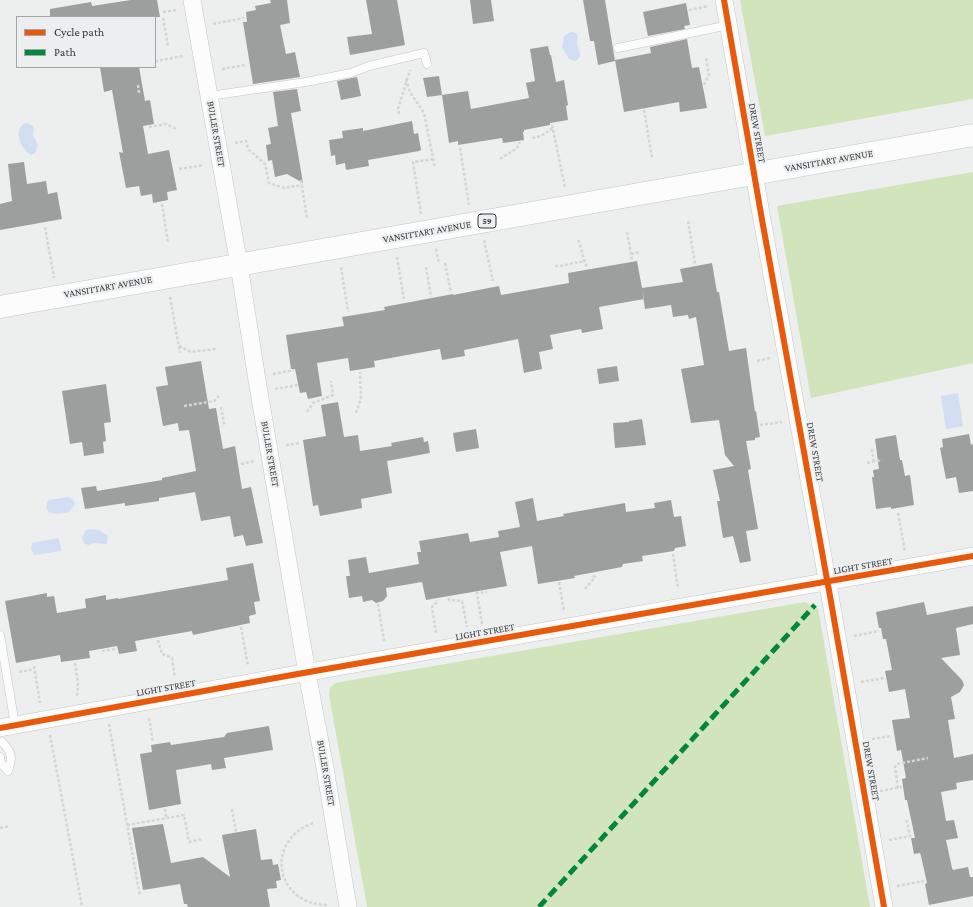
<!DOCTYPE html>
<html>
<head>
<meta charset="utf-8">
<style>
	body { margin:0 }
	#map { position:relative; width:973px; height:907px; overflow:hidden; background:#edeeee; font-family:"Crimson Pro",serif }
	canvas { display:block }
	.legend { position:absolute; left:16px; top:16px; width:140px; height:52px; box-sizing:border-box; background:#eceeef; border:1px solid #a3a5a6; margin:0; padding:5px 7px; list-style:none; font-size:12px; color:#363738 }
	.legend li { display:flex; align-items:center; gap:8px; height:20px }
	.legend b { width:20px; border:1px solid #a3a5a6 }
</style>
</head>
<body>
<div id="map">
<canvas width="973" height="907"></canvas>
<ul class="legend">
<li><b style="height:5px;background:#e8590c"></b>Cycle path</li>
<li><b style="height:5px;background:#00873e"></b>Path</li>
</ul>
</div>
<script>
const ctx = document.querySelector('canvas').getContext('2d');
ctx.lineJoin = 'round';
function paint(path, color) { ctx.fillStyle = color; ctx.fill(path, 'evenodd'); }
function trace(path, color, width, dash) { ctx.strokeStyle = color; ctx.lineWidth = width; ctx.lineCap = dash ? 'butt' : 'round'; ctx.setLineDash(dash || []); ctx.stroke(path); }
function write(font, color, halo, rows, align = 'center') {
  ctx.font = font + ' "Crimson Pro",serif'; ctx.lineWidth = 4; ctx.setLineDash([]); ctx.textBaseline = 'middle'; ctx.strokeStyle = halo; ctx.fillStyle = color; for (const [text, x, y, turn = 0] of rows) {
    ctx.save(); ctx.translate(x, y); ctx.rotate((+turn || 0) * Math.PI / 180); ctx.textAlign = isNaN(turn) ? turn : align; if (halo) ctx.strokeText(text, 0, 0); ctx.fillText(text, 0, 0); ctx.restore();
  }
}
const green = new Path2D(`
	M740,0H973V99L765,136Z
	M973,172V363L811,398L777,206Z
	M805,602L811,605L814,609L818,608L870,907H367L329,695L330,688L335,683Z`);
const water = new Path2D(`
	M571,32L576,33C579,38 576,42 578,47C580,54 583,57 575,61L569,59L562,47L564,36Z
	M27,123L33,126L34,129L33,135L38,145L35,153L31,155C21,149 11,127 27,123Z
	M958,393L963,426L946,429L941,396Z
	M69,497L73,500L75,504L69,512C63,513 50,517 47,509C46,505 47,502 49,500Z
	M94,529L101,531L108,536L107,544L95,543L88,545L84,543L82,537L86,530Z
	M59,538L61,551L35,555L31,550L32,543Z`);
const building = new Path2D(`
	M131,0H157L160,17H50V9L91,2L92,6Z
	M270,0H287L290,23L280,25L286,54L295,52L300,77L253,84L243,22H247L246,12L256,10L255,6L271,3Z
	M366,0H397L405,45L350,55L347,37L372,34Z
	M470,0H491L494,21L473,24Z
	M583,0H605L615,61L598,65L594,41H590Z
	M686,3L690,25L684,26L685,29L648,36L643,12Z
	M687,39L692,68L699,67L707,108L680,112L679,102L624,112L615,60L651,53L650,47Z
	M548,46L550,55H551L556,82L564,80L568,105L566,106L568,120L550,123V125L524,130V132H523L524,140L503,143L502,138L458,145V141L449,143L442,95L468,91L471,109L529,98L526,83L535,81L530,49Z
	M100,67H139L145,101L150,100L154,124L143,126L148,154L169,150L177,190L167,192L168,200L153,203L152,194L141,196L139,186L126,188L119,152L123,153L112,90L104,92Z
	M439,76L442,95L427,97L423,78Z
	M357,77L361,96L341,100L337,81Z
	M297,89L301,111L291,113L303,183L287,174L275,177L272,160L268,161L266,145L271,144L268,128L278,126L273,92Z
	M412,121L414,134L418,133L421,150L419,151L368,160L369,166L346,170L345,163L336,165L335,155L331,156L329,140L343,138L342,131L363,128V131Z
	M24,162L27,184L46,181L48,194L57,192L62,219L0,230V204L12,201L8,164Z
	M637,261L644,299L599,307L603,329L582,333L581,329L550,335L553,349L539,352L542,369L524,373L518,339L464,350L465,356L442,360L440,349L374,361L375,367L350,371L348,358L317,363L322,396L308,399L306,392L300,393L295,369H291L286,335L344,326L342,317L385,310L384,307L453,294V295L499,286L501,295L569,283L568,273Z
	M712,263L717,292H719L729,351L746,348L755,412L756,411L760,437L755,438V440L746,441L751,469L748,470L758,529L746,531L751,561L740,563L733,536L723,538L717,501H720L713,470L734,466L725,455L719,420L691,423L681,369L704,365L696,317L689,319L688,315L673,317L671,305L645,309L642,288L683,282L680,269Z
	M201,361L209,409L216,408L223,449L235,446L242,489L251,487L263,543L246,546L243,535L234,537L230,516L201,521L195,492L159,498V501L125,506V503L85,509L81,488L96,486L97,491L162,480V478L196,471L189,430L179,431L178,423L163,426L156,387L168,385L165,367Z
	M617,366L619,381L599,384L597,369Z
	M106,384L111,422L104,423L106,441L103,442L104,453L84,456L82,442L70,444L62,391Z
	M338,402L344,437L358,435L360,451L392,446L391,443L423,437L424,442L428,441L430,453L387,461L392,493L361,499L362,508L320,516L318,505L313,506L303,440L326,436L321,405Z
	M642,419L646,445L615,448L613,423L629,422V421Z
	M476,429L479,448L456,452L453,433Z
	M969,434L971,445L973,444V491L959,493L956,477L946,479L940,448L943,447L942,439Z
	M896,435L900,460H902L905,476L910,475L914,505L891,509V507L876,509L872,477H874L873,470L879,469L875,439Z
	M533,498L537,521L564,516L563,514L625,503L626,512L655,508L654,503L671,500L674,517L681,516L686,546L675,548L674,551L642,556L643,561L623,564L622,567L574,576L575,578L538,584L532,546L500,552L507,586L426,600L422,582L386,588L387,596L383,601L376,603L372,600L363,602L362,596L349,598L346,576H350L348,560L366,557L369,573L419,564L417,552H421L419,541L468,533L470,542L499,537L498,531L520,527L515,502Z
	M253,563L260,601L254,602L256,614L249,616L250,623L193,635L192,631L135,641L137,651L119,654L117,646L89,651L90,658L61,662L60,655L16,663L5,601L47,593V597L54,596L57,613L86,608L85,599L106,595V600L118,598V599L228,580L226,568Z
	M924,602L927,615L973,606V624L956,628L960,655L941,658L962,680L964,685L960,692L951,697L955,719L948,720L954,758L973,754V780L956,783L957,789L941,792L946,821L954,820L958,838L946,840L952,868L953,870L968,867L970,877H973V896L929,905L925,884L927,883L921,856L920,853L914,854L911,838H915L907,800H905L902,779L906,778L901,750L897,751L892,720L910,718L905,689L889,692L885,671L892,670L886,639H883L881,628H879L876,612Z
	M269,726L273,750L224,758L226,768L212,770L211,764L176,770L181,804L149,810L140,754L152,752L151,745L170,742L171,745L224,737L227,733Z
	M163,824L171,863L203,857L230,877L222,835L256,829L261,860L272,859L273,865L278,864L281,880L276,881L277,888L267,889L270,907H188L187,904H184L180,884L143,890L132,828Z`);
const path = new Path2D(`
	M689,10L709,6
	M163,12L177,10
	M163,18L168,46
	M213,24L244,18
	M155,61L184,56
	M222,69L245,65
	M406,79L410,92L424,113L435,168
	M138,85L139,93
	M704,85L709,75L706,57
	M644,110L652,158
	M399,114L398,109L410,70
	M552,125L565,187
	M149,127L166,124L176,129
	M532,138L541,136L553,128
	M235,143L246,141L248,149L265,164L269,183L284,188L302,185
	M460,148L469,205
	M500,159L517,148L520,142
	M179,169L204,165
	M301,180L307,219
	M162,204L168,243
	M421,214L413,162L433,159
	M688,221L695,264
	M45,227L54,278
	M627,232L632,260
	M484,240L493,281
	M578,240C583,250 582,260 588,268
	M436,249L439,264
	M631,254L641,252
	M397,257L404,299
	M445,263L451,293
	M555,266C562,266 567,265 573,263C577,262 579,263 583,261
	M341,267L348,312
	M426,267L431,297
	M170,297L180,353
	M179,346L191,352L216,349
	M757,361L770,358
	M273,374L294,370
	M275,389L298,385
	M184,406L214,401L219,396
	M221,407L224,423L222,427
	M307,412L313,403L333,395L331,381
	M356,413L361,399L360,372
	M760,425L782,422
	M286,445L301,443
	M872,449L874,462
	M867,463L882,460
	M241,464L254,461
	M898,513L905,552
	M673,554L678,589
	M559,582L564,611
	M585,589L595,577L592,575
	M449,598V600L462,601L467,627
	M378,604L384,641
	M482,624L477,593L487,592
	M241,627L248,666
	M436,633L432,607L437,602V600
	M854,636L879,631
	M158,640L162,654L172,658L175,678
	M102,651L116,649
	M75,663L78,683L77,697
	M34,666L40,703
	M19,672L34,669
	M861,682L884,678
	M149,718L153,742
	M109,724L140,896
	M50,735L82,906
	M872,739L892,736
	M898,788L895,767L897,764L928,758
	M880,791L902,787
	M165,809L166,818
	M232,809L236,832
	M313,823C264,841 275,904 327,905
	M127,825L184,815L189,842L203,839
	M0,828L10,826
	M889,840L910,836L906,818
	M897,886L924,881`);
const service = new Path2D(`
	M618,48L729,25
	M209,96L306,82L351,73L369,66L424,53L427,64
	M0,635L15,725
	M0,757L1,763L8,771C13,757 12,752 2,742`);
const minor = new Path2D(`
	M192,0L239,265L257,380L307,673L325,768L348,907
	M724,0L761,214L830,596L884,907
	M0,728L292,675L973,556`);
const primary = new Path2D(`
	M0,307L973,135`);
const quiet = new Path2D(`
	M539,907L815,605`);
const cycleway = new Path2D(`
	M724,0L761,214L830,596L884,907
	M0,728L292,675L973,556`);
const shields = [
	[487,221,18]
];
const shieldNames = [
	["59",487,221]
];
const streetNames = [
	["DREW STREET",757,133,80],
	["BULLER STREET",216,134,80],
	["VANSITTART AVENUE",829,161,-10],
	["VANSITTART AVENUE",427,232,-10],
	["VANSITTART AVENUE",108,287,-10],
	["DREW STREET",815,452,80],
	["BULLER STREET",270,454,80],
	["LIGHT STREET",863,566,-10],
	["LIGHT STREET",485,632,-10],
	["LIGHT STREET",166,688,-10],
	["DREW STREET",871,771,80],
	["BULLER STREET",326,773,80]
];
paint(green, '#d2e4bc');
paint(water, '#d2def3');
paint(building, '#9d9e9e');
trace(service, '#c5c6c6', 9);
trace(minor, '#c5c6c6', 18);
trace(primary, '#c5c6c6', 23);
trace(path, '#d4d5d5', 2.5, [3, 2]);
trace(service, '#fcfcfc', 8);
trace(minor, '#fcfcfc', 17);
trace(primary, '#fcfcfc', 22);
trace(quiet, '#00873e', 5, [10, 5]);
trace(cycleway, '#e8590c', 6);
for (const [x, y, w] of shields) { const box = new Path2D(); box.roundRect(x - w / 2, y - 7, w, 14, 3); ctx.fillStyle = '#eceeef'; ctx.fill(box); trace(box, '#363738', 1); }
write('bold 9px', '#363738', null, shieldNames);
write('10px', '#363738', '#eceeef', streetNames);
</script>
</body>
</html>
